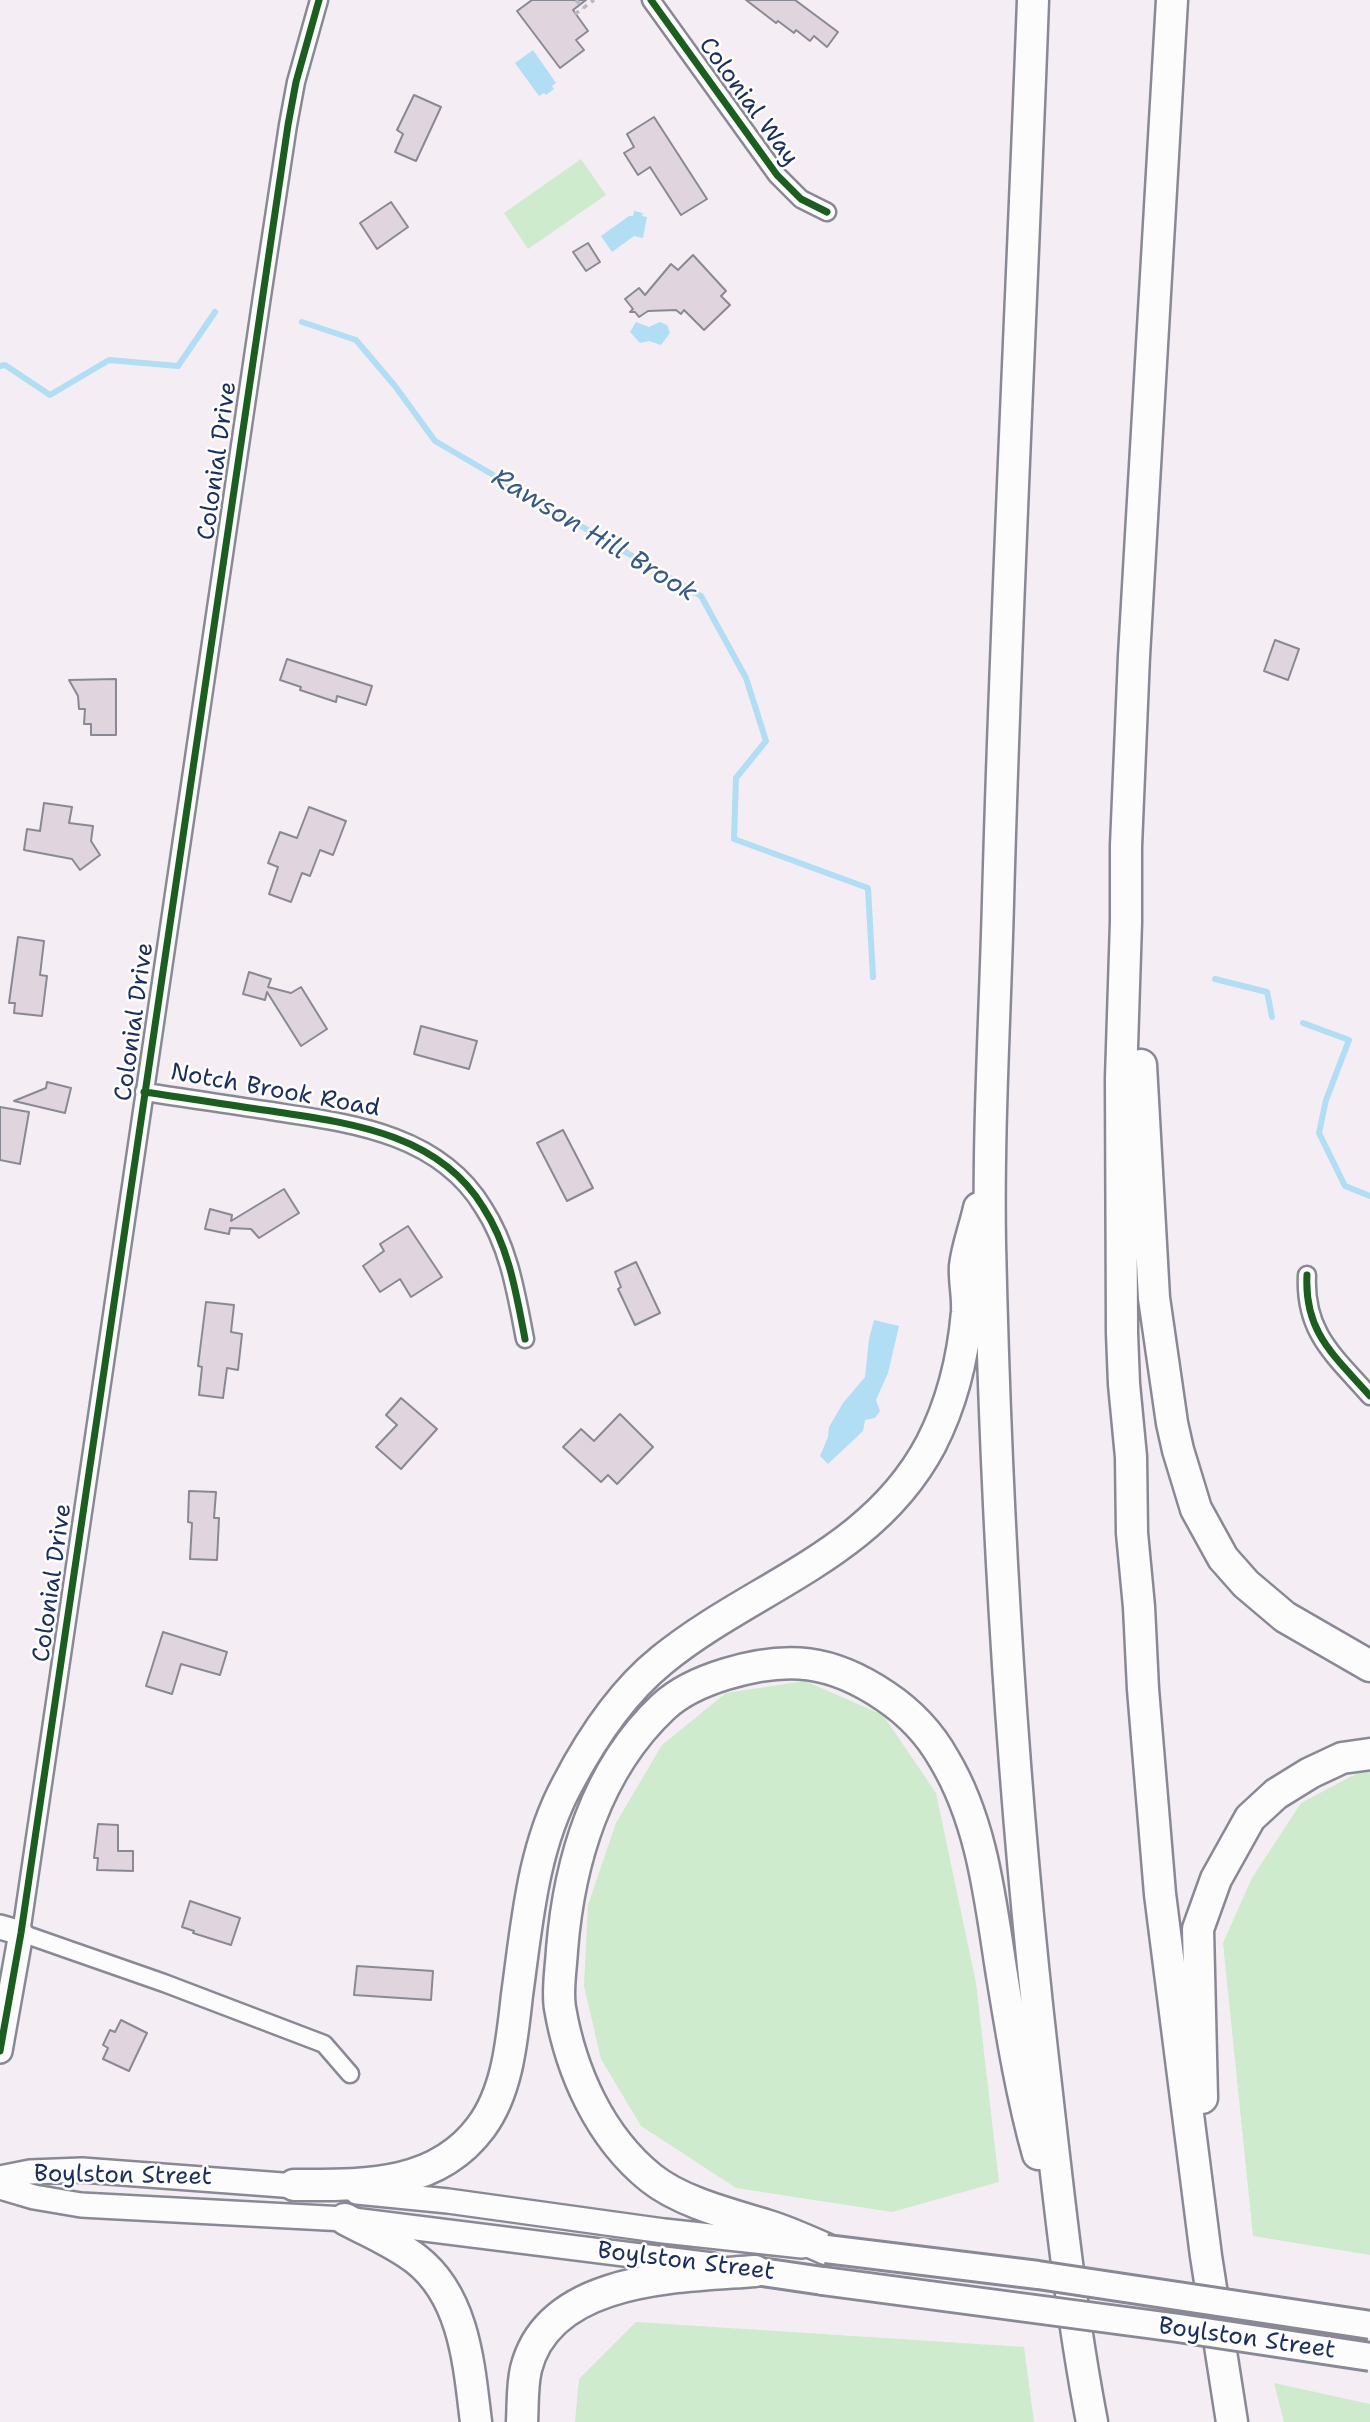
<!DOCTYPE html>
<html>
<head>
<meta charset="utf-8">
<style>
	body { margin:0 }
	canvas { display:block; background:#f4edf3 }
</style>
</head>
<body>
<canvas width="1370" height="2422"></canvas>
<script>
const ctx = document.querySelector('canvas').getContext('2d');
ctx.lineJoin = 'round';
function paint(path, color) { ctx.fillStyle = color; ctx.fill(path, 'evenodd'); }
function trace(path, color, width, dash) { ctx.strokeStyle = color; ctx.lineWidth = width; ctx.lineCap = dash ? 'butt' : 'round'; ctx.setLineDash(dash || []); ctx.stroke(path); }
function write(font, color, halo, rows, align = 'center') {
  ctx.font = font + ' "Shantell Sans",sans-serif'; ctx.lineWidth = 5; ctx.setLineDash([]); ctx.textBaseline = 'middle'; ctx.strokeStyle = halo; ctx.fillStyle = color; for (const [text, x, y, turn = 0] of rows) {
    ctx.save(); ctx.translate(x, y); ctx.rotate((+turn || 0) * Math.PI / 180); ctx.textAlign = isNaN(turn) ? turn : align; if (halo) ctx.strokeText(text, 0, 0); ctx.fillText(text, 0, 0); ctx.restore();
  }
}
const green = new Path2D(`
	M581,159L606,195L528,249L504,213Z
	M805,1681L883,1715L936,1793L976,1983L999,2182L892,2212L736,2188L641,2126L601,2059L584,1986L588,1905L616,1823L662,1745L726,1693Z
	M1365,1769H1370V2255L1253,2236L1223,1943L1252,1878L1301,1803Z
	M636,2322L1024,2347L1034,2422H575L579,2379Z
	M1274,2383L1370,2404V2422H1284Z`);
const water = new Path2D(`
	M533,50L556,83L552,86L554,89L546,95L544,93L539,96L515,63Z
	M634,211L643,213L642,216L647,217L643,238L634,236L612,252L601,236L629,216H633Z
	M636,322L649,327L660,322L667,325L670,333L661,345L649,341L640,343L630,332Z
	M874,1320L899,1326L888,1373L876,1400L880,1411L875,1418L865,1420L863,1431L828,1464L820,1456L828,1437L829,1427L843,1403L865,1377L869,1339Z`);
const stream = new Path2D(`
	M302,322L356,340L395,386L435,441L701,596L746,678L766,741L736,778L734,839L868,888L873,977
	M0,366L5,365L50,395L109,360L178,366L215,312
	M1215,979L1267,992L1272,1017
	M1303,1023L1349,1040L1326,1100L1319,1133L1345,1186L1370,1196`);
const building = new Path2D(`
	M532,0H586L573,10L588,31L576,40L584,50L560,68L517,11Z
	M746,0H795L838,32L827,47L814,36L810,41L796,30L794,33L778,21L776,23Z
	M414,95L441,107L416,161L395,152L403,134L397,130Z
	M654,117L707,199L681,215L650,167L638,175L624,153L634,147L627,134Z
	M391,202L408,227L377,249L360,223Z
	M588,243L600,262L586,271L573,252Z
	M693,255L726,291L721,296L730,305L704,330L684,310L681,314L676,310L648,311L639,317L635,312H630L633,309L625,299L639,288L645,295L671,264L678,270Z
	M1275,640L1299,649L1288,680L1264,671Z
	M287,659L372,686L366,705L337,696L336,702L300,690L301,687L280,680Z
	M116,679V735H91V724H84L85,709H79L78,696L69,680Z
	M44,803L72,807L69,823L93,826L91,841L100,855L80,870L72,859L24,850L27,829L40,831Z
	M309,807L346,821L333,855L320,850L310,876L302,873L291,902L269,894L278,867L268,863L280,832L297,838Z
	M18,937L44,941L40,975L47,976L42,1016L14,1013L15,1003H9Z
	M249,972L271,979L268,987L291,993L301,987L327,1029L301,1046L267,992L265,1000L243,994Z
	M421,1026L477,1041L469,1069L414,1054Z
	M47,1082L71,1088L65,1113L14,1101L46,1088Z
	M0,1107L29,1112L20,1164L0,1160Z
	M563,1130L593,1188L567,1201L537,1143Z
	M284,1189L299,1213L259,1238L251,1229L230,1228L229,1234L205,1229L210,1209L232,1215L231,1221Z
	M408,1226L442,1277L411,1297L400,1279L380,1292L363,1266L384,1251L380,1244Z
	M636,1262L660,1313L635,1325L618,1289L621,1287L615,1272Z
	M206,1302L234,1305L231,1332L242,1334L238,1370L227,1368L223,1398L199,1395L202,1367L198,1366Z
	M401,1398L437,1429L401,1469L376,1447L397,1425L386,1415Z
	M620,1414L653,1447L617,1484L608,1475L601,1482L563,1447L581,1429L594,1441Z
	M189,1491L216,1492L214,1518H219L217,1560L190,1559L192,1523L188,1522Z
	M163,1632L227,1652L220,1675L181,1664L172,1694L146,1686Z
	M98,1824L118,1825V1851H133V1871L97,1870L98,1858H94Z
	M190,1901L240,1918L231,1945L193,1933L194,1931L182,1927Z
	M357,1966L433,1971L431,2000L354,1995Z
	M121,2020L147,2033L129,2071L103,2059L108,2048L103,2045L110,2030L115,2032Z`);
const path = new Path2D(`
	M576,0L583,8
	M575,14L594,0`);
const street = new Path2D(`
	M319,0L296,82L288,125L262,296L21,1933L164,1983L324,2044L350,2074
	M651,0L777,175L801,199L827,212
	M144,1092C187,1098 229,1105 271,1111C349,1123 438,1133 483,1207C509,1247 516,1292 525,1339
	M1307,1275C1304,1333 1335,1356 1370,1396`);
const secondary = new Path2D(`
	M0,1927L21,1933L0,2051
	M0,2178L30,2172L82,2170L309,2187
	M0,2187L34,2197L81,2205L345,2219L712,2265
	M357,2192L448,2201L664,2231L802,2246`);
const primary = new Path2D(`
	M755,2271L823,2281`);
const highway = new Path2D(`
	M1033,0C1022,301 1006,601 998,902C995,1016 988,1130 990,1244C996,1517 1012,1788 1043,2059C1057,2180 1069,2302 1092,2422
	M1172,0L1134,656L1126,846V922L1121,1078L1122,1333L1124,1384L1131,1457L1132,1533L1139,1607L1143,1689L1160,1894L1206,2256L1232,2422
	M1141,1065L1154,1298L1172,1423L1178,1450L1196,1509L1223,1558L1246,1584L1285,1617L1370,1666
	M1202,2098L1198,1929L1216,1879L1250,1818L1276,1794L1310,1773L1342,1758L1370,1754
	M294,2185C362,2185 436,2188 481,2127C508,2091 512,2039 517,1995C527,1924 532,1850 567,1785C591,1739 621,1693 662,1660C753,1586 872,1556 931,1444C952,1403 963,1358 967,1312C968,1296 964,1281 965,1266C967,1247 975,1227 979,1208
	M345,2219C369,2232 394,2242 416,2259C465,2297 469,2366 476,2422
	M826,2249C808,2241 790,2233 772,2227C734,2215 682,2203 651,2178C600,2137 571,2072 560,2008C557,1990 561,1969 562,1950C569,1862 596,1770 663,1707C681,1690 703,1681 726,1674C788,1655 832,1660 885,1696C909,1712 930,1734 944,1759C982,1822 990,1898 1001,1969C1011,2030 1021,2094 1038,2154
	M522,2422C523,2404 522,2386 526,2369C549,2276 680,2277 755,2271`);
const primaryBridge = new Path2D(`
	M826,2249L1038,2275L1370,2325
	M823,2281L1178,2328L1370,2357`);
const cycleway = new Path2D(`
	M651,0L777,175L801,199L827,212
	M144,1092C187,1098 229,1105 271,1111C349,1123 438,1133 483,1207C509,1247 516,1292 525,1339
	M1307,1275C1304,1333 1335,1356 1370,1396
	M0,2051L21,1933L288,125L296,82L319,0`);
const streetNames = [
	["Colonial Way",748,102,54],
	["Colonial Drive",218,461,-82],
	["Colonial Drive",135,1022,-82],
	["Notch Brook Road",275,1091,10],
	["Colonial Drive",53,1583,-82],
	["Boylston Street",123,2176,1],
	["Boylston Street",686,2262,7],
	["Boylston Street",1247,2339,8]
];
const waterNames = [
	["Rawson Hill Brook",594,536,31]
];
paint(green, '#ceebcd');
paint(water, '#b1def5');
trace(stream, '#b1def5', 6);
paint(building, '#e0d5de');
trace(building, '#898995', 2);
trace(street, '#898995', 21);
trace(secondary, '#898995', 28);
trace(primary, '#898995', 32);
trace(highway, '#898995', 35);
trace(path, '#b8b9bf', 3.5, [5, 5]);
trace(street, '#fdfcfd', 16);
trace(secondary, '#fdfcfd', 23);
trace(primary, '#fdfcfd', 26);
trace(highway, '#fdfcfd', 30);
trace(primaryBridge, '#898995', 32, []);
trace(primaryBridge, '#fdfcfd', 26);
trace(cycleway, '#1b5e20', 7);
write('24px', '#1b2f5e', '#fff', streetNames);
write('italic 26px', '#395984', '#fff', waterNames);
</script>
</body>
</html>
